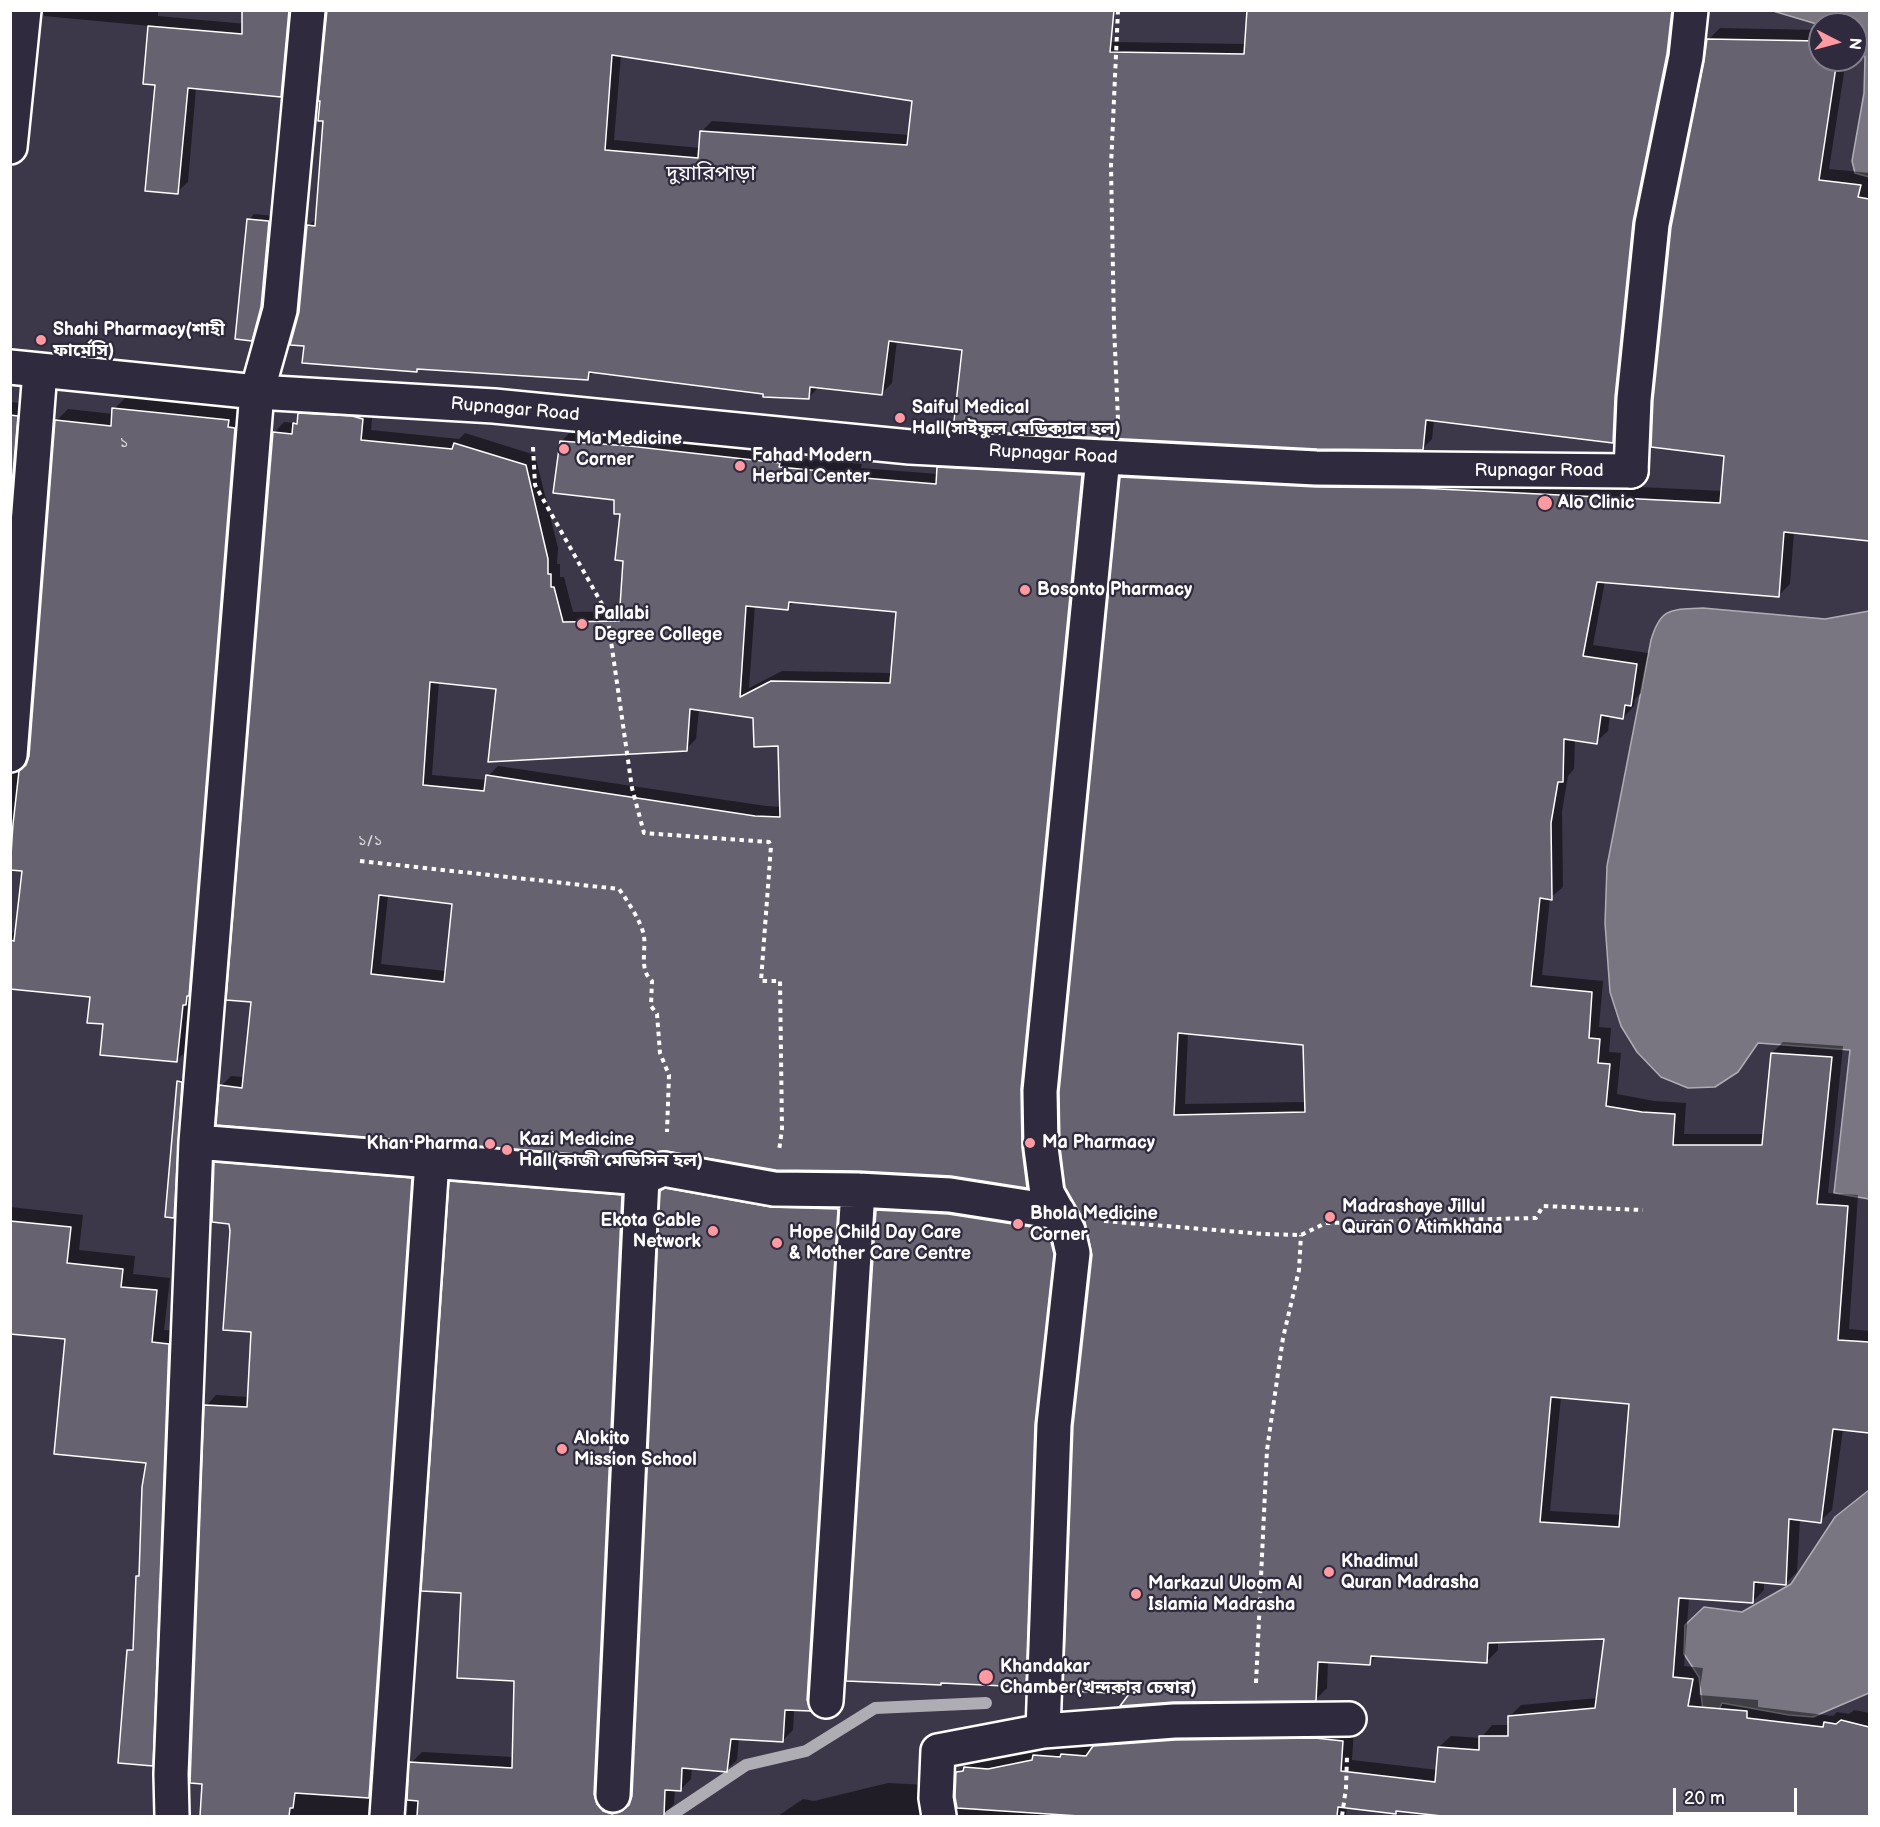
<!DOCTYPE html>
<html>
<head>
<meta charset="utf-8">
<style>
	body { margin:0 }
	#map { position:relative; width:1880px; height:1827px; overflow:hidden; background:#3c3749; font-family:"Balsamiq Sans",sans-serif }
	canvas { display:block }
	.frame { position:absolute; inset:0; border:12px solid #fff; pointer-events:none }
	.north { position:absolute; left:1808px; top:12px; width:60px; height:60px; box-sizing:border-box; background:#2f2a3d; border:2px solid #827f8b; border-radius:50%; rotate:96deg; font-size:16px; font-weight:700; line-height:24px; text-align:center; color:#fff }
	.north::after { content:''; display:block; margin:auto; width:21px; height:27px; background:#ff9aa2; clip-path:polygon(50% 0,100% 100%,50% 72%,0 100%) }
	.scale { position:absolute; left:1673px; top:1788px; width:124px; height:27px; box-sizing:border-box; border:3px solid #fff; border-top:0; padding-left:8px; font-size:18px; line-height:21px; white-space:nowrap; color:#fff; -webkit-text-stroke:4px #2f2a3d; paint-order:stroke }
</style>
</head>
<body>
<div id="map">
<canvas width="1880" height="1827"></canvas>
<div class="frame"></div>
<div class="north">N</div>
<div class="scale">20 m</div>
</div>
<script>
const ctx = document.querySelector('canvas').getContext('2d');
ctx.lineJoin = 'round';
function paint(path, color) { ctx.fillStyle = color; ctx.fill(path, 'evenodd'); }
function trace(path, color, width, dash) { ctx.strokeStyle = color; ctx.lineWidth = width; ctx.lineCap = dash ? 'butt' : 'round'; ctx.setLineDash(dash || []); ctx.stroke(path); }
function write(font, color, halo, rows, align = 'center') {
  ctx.font = font + ' "Balsamiq Sans","Noto Sans Bengali",sans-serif'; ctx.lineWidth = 4.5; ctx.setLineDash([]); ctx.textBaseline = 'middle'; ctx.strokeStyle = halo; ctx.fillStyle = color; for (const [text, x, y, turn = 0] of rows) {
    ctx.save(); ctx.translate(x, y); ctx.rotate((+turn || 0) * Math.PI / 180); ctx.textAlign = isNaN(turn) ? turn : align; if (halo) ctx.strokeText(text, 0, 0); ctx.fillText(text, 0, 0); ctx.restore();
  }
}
const water = new Path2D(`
	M1773,11H1869V177L1855,173L1852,161L1864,93L1865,57L1856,45V24L1820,25Z
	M1703,608L1825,619L1869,611V1199L1834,1193L1850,1050L1758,1043L1738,1072L1715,1087L1688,1088L1661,1077L1637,1052L1621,1026L1610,992L1605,923L1607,866L1651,640C1661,606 1672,610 1703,608Z
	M1869,1490V1693L1813,1717L1789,1715L1722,1703L1713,1724L1704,1719L1699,1677L1684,1654L1685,1625L1704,1607L1742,1612L1791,1584L1835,1517Z`);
const shadow = new Path2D(`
	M43,10H158V16L268,26L269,10H298L291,86L280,96L196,88L188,182L177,192L156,84L145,83L150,26L44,16Z
	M328,10L980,40L1246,44L1247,10H1680L1623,431L1613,441L1434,420L1432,439L1422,449L963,348L897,340L892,383L882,393L819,387L809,397L595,371L587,378L419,368L416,370L305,345L300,312L308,226L318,217L325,120ZM621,55L914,100L910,135L712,121L702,131L700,148L614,140Z
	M1720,28L1820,30V60H1846L1829,169L1870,173V539L1794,532L1790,584L1778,596L1605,581L1593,645L1648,653L1641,693L1635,699L1634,706L1623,718L1610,715L1608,731L1596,742L1575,739L1574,769L1568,776L1562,811L1563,887L1550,898L1542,975L1603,981L1599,1027L1611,1028L1609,1052L1621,1053L1617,1094L1654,1101L1686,1103L1684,1134H1764L1772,1053L1783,1042L1843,1046L1828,1193L1858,1195L1849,1329L1870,1331V1432L1843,1429L1832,1510L1820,1521L1800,1519L1797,1572L1785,1584L1764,1581V1590L1752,1602L1689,1597L1684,1666L1703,1668L1699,1695L1758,1700V1707L1833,1716L1837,1712L1849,1714L1854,1710L1870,1713V1816H1455L1398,1810L1395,1812L1347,1807L1346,1816H958L957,1772L977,1756L1001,1758L1039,1750L1046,1744L1071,1746L1074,1743L1096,1745L1106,1735L1354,1730L1352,1760L1438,1770L1439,1747L1451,1736L1481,1738L1492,1725H1510V1716L1521,1705L1597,1698L1605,1638L1498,1641V1650L1486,1662L1377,1655L1369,1664L1328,1661L1327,1688L1316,1699L1132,1693L1093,1255L1121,477L1133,466L1431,477L1723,491L1726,455L1708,40ZM1188,1032L1304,1044L1306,1102L1185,1104ZM1561,1397L1631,1403L1621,1515L1550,1511Z
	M254,214L274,216L266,300L257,334L251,339L249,220Z
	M126,397L240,408L189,1048L177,1060L105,1023L92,995L10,988V935L17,929L23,870L10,869V757L22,762L29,761L56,421L68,409L113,414L114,409Z
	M10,402L28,404L10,582Z
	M310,404L373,409L371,430L459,439L465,433L535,455L558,548L557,564H560V577H564L573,612L621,611L624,560L621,513L616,499L561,442L571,431L640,436L789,454V457L862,464L861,468L938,474V468L948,458L1092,465L1037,1177L1027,1187L951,1175L666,1149L221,1086L231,1076L244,1077L252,1001L274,433L284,422L295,423L299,419L300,414ZM795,601L898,611L893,673L782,671L749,688L755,605L787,608ZM439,681L498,687L686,749L696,739L699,709L755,717L780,744L782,807L766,806L498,766L488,776L487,780L432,775ZM388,895L453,903L446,971L381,964Z
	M184,1076L187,1077L179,1211L174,1217L179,1082Z
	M226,1152L422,1168L383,1816H202L204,1782L206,1406L216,1395L249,1397L252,1331L231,1223L215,1163Z
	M461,1171L632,1185L623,1804L631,1802L633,1796L662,1191L673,1180L848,1199L821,1699L810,1710L794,1709L793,1730L783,1740L739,1738L737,1760L726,1770L692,1767L691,1779L681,1789H675L674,1804L663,1815L407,1816L411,1763L422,1752L513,1757L516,1679L463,1592L451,1182Z
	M888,1199L1061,1226L1036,1674L1025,1685L877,1210Z
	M10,1207L83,1215L79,1250L135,1256L133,1274L170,1278L164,1330L181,1331L165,1751L152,1764L129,1651L134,1645L137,1576L141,1573L147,1461L66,1338L10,1333Z
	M888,1783L928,1785L936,1816H778L803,1799L814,1801Z`);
const stream = new Path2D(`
	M670,1816L746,1765L806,1751L875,1708L986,1703`);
const building = new Path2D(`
	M242,10H289L281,97L188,88L178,194L145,191L155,85L143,84L148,26L242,34Z
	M327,10H1114L1110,52L1244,54L1247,10H1672L1667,54L1633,222L1615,397L1613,443L1426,420L1423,450L1317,449L953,430L962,350L889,341L882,395L810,387L809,399L763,397V394L589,372L588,380L417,369V372L302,363L304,346L290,345L299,312L307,225L315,226L323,121H318L320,101H318ZM612,55L912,101L907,145L700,131L698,158L605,150Z
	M1707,39L1820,41V60H1837L1819,180L1861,185L1858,197L1869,199V541L1784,532L1779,597L1597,582L1583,656L1637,664L1631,706L1625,705L1623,719L1601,715L1597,744L1564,739L1563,782H1558L1551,823L1552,900L1540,898L1531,986L1592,992L1589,1038L1600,1039L1598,1063L1610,1064L1606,1106L1642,1112L1675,1114L1673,1145H1762L1771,1053L1832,1057L1817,1204L1848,1206L1838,1340L1869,1342V1433L1833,1429L1821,1523L1789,1519L1786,1585L1754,1582L1753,1603L1679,1598L1673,1677L1693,1679L1688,1706L1747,1711V1718L1823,1727L1824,1722L1836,1724L1841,1720L1869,1727V1816H1442L1396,1811V1814L1338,1807L1337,1816H1079L957,1808L955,1797L956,1772L963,1771L964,1767L988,1769L1032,1760L1033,1755L1060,1757L1061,1754L1086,1756L1093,1746L1175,1740L1315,1738L1343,1741L1341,1771L1435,1782L1438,1747L1479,1750V1736H1508V1716L1595,1708L1604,1639L1488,1643L1487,1663L1371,1656L1370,1665L1318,1662L1316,1701L1174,1702L1120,1706L1129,1694L1070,1691V1689H1063L1073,1426L1092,1255L1085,1222L1065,1187L1060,1147L1059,1092L1120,477L1316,487L1419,488L1720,503L1724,456L1651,447L1653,400L1671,227L1704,61ZM1178,1033L1303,1045L1305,1112L1174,1115ZM1551,1397L1629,1404L1619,1527L1540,1522Z
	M247,219L269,221L261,307L252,341L235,339Z
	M112,408L229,420L228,427L235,428L189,996H187L186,1005H183L177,1062L100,1055L103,1024L87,1023L90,997L10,989V940L14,941L22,871L10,870L13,824L19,771L26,765L29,756L55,420L111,426Z
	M298,413L352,416L363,419L361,440L452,449L454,443L526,465L548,559V574H551V587H554L563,622L619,621L623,561L615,560L620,514H614V500L553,493L560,441L629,446L780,463L779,467L852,474V477L936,484L937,467L1082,475L1021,1089L1022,1148L1027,1188L951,1176L858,1171L776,1170L666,1151L656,1152L639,1159L216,1125L219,1085L242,1088L251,1002L226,1000L273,432L292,434L293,423L297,424ZM789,602L896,612L890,683L771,681L740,697L746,606L788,610ZM430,682L496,689L488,762L687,751L690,709L753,718L754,747L778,746L780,817L755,816L486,775L484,791L423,785ZM379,895L452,904L444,982L371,974Z
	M10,415L18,416L10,508Z
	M177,1081L182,1082L174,1218L165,1217Z
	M214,1162L412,1178L369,1798L295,1793L293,1808H290L289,1816H200L202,1784L190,1783L204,1405L247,1407L251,1332L223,1330L230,1231L229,1224L212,1222Z
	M449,1181L622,1195L594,1794L597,1804L603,1811L612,1814L622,1811L629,1805L632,1796L660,1191L665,1188L771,1207L838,1209L807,1700L811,1711L785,1710L783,1742L731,1739L727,1772L682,1768L681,1791L665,1790L664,1816H417L418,1801L407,1800L409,1762L512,1768L514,1681L457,1678L461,1593L421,1591Z
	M876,1210L948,1214L1045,1229L1050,1238L1054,1254L1035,1424L1026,1687L941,1683V1685L846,1681Z
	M10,1221L71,1227L67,1263L123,1269L121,1287L157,1290L152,1342L169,1344L153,1766L118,1763L127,1650H133L136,1576H139L142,1487L146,1463L54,1454L65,1339L10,1334Z`);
const path = new Path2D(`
	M1118,10L1111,166L1114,325L1118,420
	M533,447L535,485L607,613L632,788L644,833L769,842L771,846L761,981H780L782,1129L779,1151
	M360,861L619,889C627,900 642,923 644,936C646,951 639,970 652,981L651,1006L657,1014L660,1053L669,1075L667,1132
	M1104,1221L1264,1234L1301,1235L1326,1223L1536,1218L1543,1206L1643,1210
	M1256,1683L1267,1450L1283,1338L1299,1270L1301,1235
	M1342,1816L1346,1788L1347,1756`);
const street = new Path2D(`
	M10,147L24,10
	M1631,471L1634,399L1652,224L1686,57L1691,10
	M10,755L40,371
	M196,1142L642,1178L663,1169L774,1189L858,1190L950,1195L1058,1212
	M826,1701L858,1190
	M1043,1731L1174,1721L1349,1719
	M613,1795L642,1178
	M172,1816L171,1774L196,1142L257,392L280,310L308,10
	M387,1816L432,1161
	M939,1816L936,1798L938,1751L1043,1731L1054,1425L1073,1253L1068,1231L1047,1193L1041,1148L1040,1091L1103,458`);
const secondary = new Path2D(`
	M10,367L257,392L494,406L910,447L1316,468L1631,471`);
const markers = [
	[41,340,6,"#ff9aa2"],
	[900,418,6,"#ff9aa2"],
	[564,449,6,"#ff9aa2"],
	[740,466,6,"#ff9aa2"],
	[1545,503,8,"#ff9aa2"],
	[1025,590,6,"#ff9aa2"],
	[582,624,6,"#ff9aa2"],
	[1030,1143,6,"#ff9aa2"],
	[490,1144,6,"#ff9aa2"],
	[507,1150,6,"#ff9aa2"],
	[1330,1217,6,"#ff9aa2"],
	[1018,1224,6,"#ff9aa2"],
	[713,1231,6,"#ff9aa2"],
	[777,1243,6,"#ff9aa2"],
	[562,1449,6,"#ff9aa2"],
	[1329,1572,6,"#ff9aa2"],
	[1136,1594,6,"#ff9aa2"],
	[986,1677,8,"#ff9aa2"]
];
const numberNames = [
	["১",124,444],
	["১/১",370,842]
];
const poiNames = [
	["Shahi Pharmacy(শাহী",53,330],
	["ফার্মেসি)",53,351],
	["Saiful Medical",912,408],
	["Hall(সাইফুল মেডিক্যাল হল)",912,429],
	["Ma Medicine",576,439],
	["Corner",576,460],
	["Fahad Modern",752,456],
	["Herbal Center",752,477],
	["Alo Clinic",1558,503],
	["Bosonto Pharmacy",1037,590],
	["Pallabi",594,614],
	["Degree College",594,635],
	["Kazi Medicine",519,1140],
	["Hall(কাজী মেডিসিন হল)",519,1161],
	["Ma Pharmacy",1042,1143],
	["Khan Pharma",478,1144,"right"],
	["Madrashaye Jillul",1342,1207],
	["Quran O Atimkhana",1342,1228],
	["Bhola Medicine",1030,1214],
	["Corner",1030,1235],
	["Ekota Cable",701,1221,"right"],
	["Network",701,1242,"right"],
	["Hope Child Day Care",789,1233],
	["& Mother Care Centre",789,1254],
	["Alokito",574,1439],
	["Mission School",574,1460],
	["Khadimul",1341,1562],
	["Quran Madrasha",1341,1583],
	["Markazul Uloom Al",1148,1584],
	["Islamia Madrasha",1148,1605],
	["Khandakar",1000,1667],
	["Chamber(খন্দকার চেম্বার)",1000,1688]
];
const streetNames = [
	["Rupnagar Road",515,410,5],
	["Rupnagar Road",1053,455,3],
	["Rupnagar Road",1539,471]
];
const quarterNames = [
	["দুয়ারিপাড়া",711,175]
];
paint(water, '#797682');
trace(water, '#afadb4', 1.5);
paint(shadow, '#0007');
trace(stream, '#afadb4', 12);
paint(building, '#666270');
trace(building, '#fff', 1.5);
trace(street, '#fff', 38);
trace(secondary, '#fff', 38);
trace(path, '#fff', 4, [4.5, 4.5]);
trace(street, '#2f2a3d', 33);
trace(secondary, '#2f2a3d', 33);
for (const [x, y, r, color] of markers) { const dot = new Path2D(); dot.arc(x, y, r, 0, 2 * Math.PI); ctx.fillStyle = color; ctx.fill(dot); trace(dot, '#2f2a3d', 2); }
write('15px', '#d9d8db', null, numberNames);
write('bold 18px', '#fff', '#2f2a3d', poiNames, 'left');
write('18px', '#fff', '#2f2a3d', streetNames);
write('21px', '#fff', '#2f2a3d', quarterNames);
</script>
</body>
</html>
